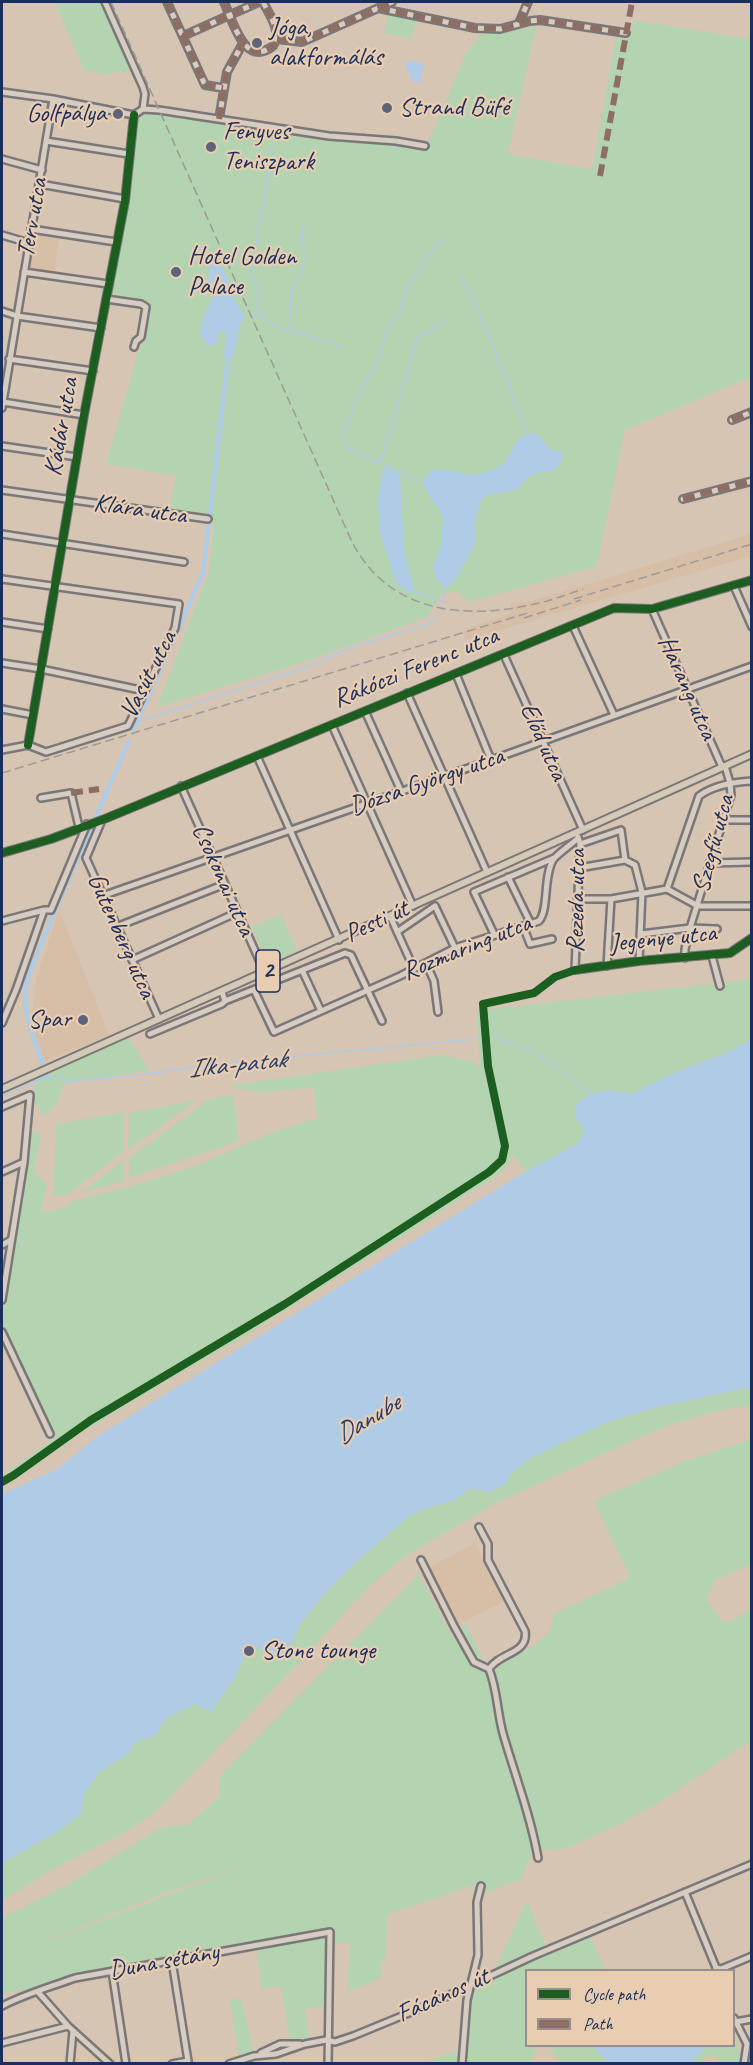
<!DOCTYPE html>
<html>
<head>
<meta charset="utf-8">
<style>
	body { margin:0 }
	#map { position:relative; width:753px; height:2065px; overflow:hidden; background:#d6c5b3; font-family:Caveat,sans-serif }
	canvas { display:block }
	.frame { position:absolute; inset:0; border:3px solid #1b2f5e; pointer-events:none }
	.legend { position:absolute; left:525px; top:1969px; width:210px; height:78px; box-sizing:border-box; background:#e9cdb0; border:2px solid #978e8f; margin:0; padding:8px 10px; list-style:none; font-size:18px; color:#1b2f5e }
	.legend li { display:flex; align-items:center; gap:12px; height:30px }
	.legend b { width:30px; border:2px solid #978e8f }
</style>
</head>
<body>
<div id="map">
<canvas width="753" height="2065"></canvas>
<div class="frame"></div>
<ul class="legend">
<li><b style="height:8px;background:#1b5e20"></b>Cycle path</li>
<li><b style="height:8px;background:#8d6e63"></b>Path</li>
</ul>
</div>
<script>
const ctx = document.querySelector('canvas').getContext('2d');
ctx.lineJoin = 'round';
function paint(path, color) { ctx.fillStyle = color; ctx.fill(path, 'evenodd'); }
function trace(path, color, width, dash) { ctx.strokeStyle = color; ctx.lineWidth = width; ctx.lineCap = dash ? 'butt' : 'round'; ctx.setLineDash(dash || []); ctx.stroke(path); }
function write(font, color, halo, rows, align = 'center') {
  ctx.font = font + ' Caveat,sans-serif'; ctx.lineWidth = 4.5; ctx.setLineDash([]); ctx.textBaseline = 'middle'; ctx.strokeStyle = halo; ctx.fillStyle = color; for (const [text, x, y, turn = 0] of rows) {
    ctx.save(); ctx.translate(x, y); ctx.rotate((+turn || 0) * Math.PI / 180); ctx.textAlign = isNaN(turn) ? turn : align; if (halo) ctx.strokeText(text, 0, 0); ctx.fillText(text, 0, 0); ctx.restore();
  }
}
const built = new Path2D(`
	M35,233L59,237L54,272L29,269Z
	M751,534V556L466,640L463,630L511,614V604L532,601L562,592Z
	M59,909L109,1035L45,1061L35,1034L36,1026L32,1013L36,981Z
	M475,1543L505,1601L450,1628L421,1572Z`);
const green = new Path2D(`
	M55,2H101L132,71L105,74L84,71Z
	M388,14L416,20L412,39L384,33Z
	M633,20L751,39V377L625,430L597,566L470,602L457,591L440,594L428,617L295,665L157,707L209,572L214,519L169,512L176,476L106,464L144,333L150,303L112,296L125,217L136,121C140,115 143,112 149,111L223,124H256L427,146L466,53L481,34L536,27L508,154L592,170L617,32L630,35Z
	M281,914L297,951L268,964L252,927Z
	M751,979V1040L724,1054L683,1069L631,1094L613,1090L592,1094L576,1120L584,1127V1132L577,1144L526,1171L512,1154L507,1166L496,1176L241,1338L152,1389L60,1446L20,1476L6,1473L56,1437L2,1323L28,1134L38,1132L41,1139L35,1162V1173L47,1184L41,1213L63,1208L75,1200L122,1189L195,1166L271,1133L318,1118L314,1089L311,1087L257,1093L245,1089H235L233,1085L442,1055L473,1061L480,1067L477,1011Z
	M127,1036L149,1070L64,1084L55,1106L43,1115L33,1100L36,1076Z
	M233,1095L239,1141L129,1178V1158L211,1098Z
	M197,1100L128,1150L129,1113Z
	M124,1112V1151L68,1194L53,1197L56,1124Z
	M124,1160L123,1181L81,1193Z
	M751,1387V1406L725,1409L675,1423L638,1438L494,1504L405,1556L367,1588L303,1658L159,1809L131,1829L46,1873L2,1901V1863L55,1833L81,1814L84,1794L100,1771L117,1761L137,1741L155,1735L166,1718L195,1704L236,1676L246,1651L255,1646L274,1659L286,1658L300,1623L330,1588L357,1561L409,1516L430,1507L456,1500L469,1489L483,1490L532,1457L610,1421L658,1407Z
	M751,1439V1564L714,1581L707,1600L724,1624L751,1609L752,1740L749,1742L658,1803L614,1827L564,1849L541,1850L531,1855L521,1879L473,1897V1943V1885L387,1915L386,1960L381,1962V1978L347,1993L350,1943H328L326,1971L327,2006L305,2008L310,2040L299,2039L290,2041L281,1986L262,1989L256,1949L2,1994V1918L69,1884L163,1826L187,1825L219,1797V1777L419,1574L451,1635L466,1624L489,1673C508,1653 553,1648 554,1614L630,1578L594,1501L680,1463ZM246,1865L52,1940L51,1939L167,1892Z
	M527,1900L548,1952L589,1934L605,1970H526V2046H537L530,2063L424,2064L462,2048L466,1994L490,1980Z
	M241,1998L253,2051L251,2063H240L230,2000Z
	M734,2031L740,2054L739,2063H719L720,2060L710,2054L699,2063L690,2064L707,2046H734Z
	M549,2046H593L607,2063H561Z`);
const water = new Path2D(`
	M407,60L424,64L420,83L412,81L409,72L405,71Z
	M211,252L217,256L234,292V299L245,317L240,324L233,356L228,359L224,356L226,331L219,332L217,343L214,346L206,344L200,335L204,315L214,295L207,288L210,270L205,257Z
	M531,433L537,434L551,450L561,451L563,455C557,478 544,468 529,477C524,480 521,487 515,490C503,494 492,491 482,498L474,524L476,535L473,549L453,583L446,587L442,586L436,578L433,568L440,548L443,521L441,512L428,494L424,486V480L427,474L433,470L443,469L470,475L488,472L505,463L518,439Z
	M385,467L400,474L404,550L414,588L415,592L412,594L397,584L380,533L378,500L383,470Z
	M751,1040V1387L658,1407L610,1421L532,1457L510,1474L507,1483L489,1493L483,1490L469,1489L456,1500L430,1507L409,1516L357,1561L330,1588L300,1623L286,1658L274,1659L255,1646L246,1651L236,1676L211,1712L195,1704L166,1718L155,1736C144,1739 132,1740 130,1753L100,1771L84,1794L81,1814L55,1833L2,1863V1494L57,1469L101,1434L526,1171L577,1144L584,1132V1127L576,1120V1105L585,1097L601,1091L613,1090L631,1094L683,1069L724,1054Z
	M589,2046H707L690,2064L607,2063L593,2046Z`);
const stream = new Path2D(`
	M462,279L481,316L527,433
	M258,315L259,294L251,272L272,154L269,149
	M254,316C264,314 269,324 279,328C300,335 322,337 342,348
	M290,331C294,318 288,305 291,292C293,285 299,278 302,270C307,256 301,242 303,227
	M381,462L417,338L445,322
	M423,482L347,448L343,433L347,424L362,387L379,359L386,331L399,315L407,289L422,263L445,238
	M415,592L429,595L442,602
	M441,605L446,586
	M137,722L301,669L350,648L425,625L435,620L439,613
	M495,1038L534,1052L592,1094
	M2,1097L47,1076L70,1081L131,1076L244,1061L476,1039`);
const canal = new Path2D(`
	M134,729L203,573L228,359
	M47,1076L31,1031L26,1008V982L53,915L129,741`);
const minor = new Path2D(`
	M105,2L143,87L145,94L143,109
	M167,2L205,85L223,88
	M224,2C233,21 244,68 273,46C282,31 270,16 263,2
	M378,8L475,28L500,29L530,21L540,20L626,33
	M519,23L528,2
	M183,36L259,2
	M277,39L302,42L392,2
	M2,92L53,99L134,115
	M134,115L143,109L159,110L329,136L396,141L425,146
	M219,119L227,72L243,43
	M46,141L129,154
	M2,159L42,170
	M40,184L125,199
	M31,229L116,242
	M2,235L29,243
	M24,272L108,284
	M106,299L141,304L146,307L141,337L136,341L134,347
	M2,311L17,316L101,328
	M9,359L93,371
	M3,402L84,415
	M2,408L53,99
	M732,420L752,412
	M2,446L77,457
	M2,490L208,519
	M683,499L752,481
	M2,534L184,562
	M2,579L179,604L175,628L128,726L46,752L28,745L2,750
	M734,586L752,627
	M652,609L722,767
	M2,622L48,629
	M573,626L614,715
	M504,655L583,830
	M2,663L41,669L145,691
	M456,674L491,760
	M407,693L487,872
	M2,709L33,715
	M365,711L401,791
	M332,725L413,906
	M28,745L84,415L125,201L134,115
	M257,756L339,940
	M181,786L265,973
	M41,798L71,793L79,827
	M102,820L86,858L159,1019
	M723,820H752
	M578,837L580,844L579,868L575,970L639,961L730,953L752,938
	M580,844L621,830L625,860
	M2,853L51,839L102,820L614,608L652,609L752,580
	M709,863L752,862
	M579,868L625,860L635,865L642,892L639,961
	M508,877L531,924
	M667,889L699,796C714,785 733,782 752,781
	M102,896L491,760L752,666
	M577,899H611L667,889L698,906H752
	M390,916L414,969
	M2,921L44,910H51L87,824
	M523,926L530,944L552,939
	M116,927L225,884
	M397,932L435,906L455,948
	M494,934L474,892L554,858
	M641,934L690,928L717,929
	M712,956L720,986
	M685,958V949L690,928L731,795L730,783L725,766
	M132,960L238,912
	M426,963L434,981L438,1012
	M607,966L611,899
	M302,970L321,1011
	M254,990L274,1032L400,976L455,948L539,921C549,910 543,877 553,860C556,855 572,844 578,838
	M225,1001L345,953L351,955L382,1021
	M2,1023L16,990L44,910
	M150,1034L222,1004L225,1001L222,992
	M2,1107L30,1095L24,1162L2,1300
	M2,1172L24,1162
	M2,1245L11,1240
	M2,1332L50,1434
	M479,1527L488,1544V1560L525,1631C529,1654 500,1652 489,1669
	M421,1560L454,1626L474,1662L489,1669C498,1691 497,1715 504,1737C516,1778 531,1817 538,1858
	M685,1892L717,1970
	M172,1961L188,2061L172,2064
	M716,1968L721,1969L752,1956
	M112,1971L126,2064
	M38,1992L68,2026
	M2,2006C25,1994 50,1987 75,1978L330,1932L328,2064
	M734,2018L747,2044L744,2064
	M735,2022L752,2019
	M2,2043L68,2026L110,2064
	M261,2053L280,2044H300
	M70,2064L73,2031
	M229,2064L254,2056L276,2054L305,2044L326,2040L335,2042L353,2036L426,2006L533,1956L752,1864
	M462,2064L467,2000L478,1955L477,1902L481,1886`);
const major = new Path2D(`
	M2,1089L752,754`);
const rail = new Path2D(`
	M111,2L352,542C388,611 460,620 530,605C548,602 565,595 583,589
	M574,599L752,544
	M524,618L581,600
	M2,773L531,612`);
const quiet = new Path2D(`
	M167,2L205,85L223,88
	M224,2C233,21 244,68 273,46C282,31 270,16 263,2
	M378,8L475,28L500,29L530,21L540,20L626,33
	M519,23L528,2
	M183,36L259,2
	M277,39L302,42L392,2
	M219,119L227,72L243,43
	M600,176L632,2
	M732,420L752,412
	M683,499L752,481
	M71,793L99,789`);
const cycleway = new Path2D(`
	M28,745L84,415L125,201L134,115
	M2,853L51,839L102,820L614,608L652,609L752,580
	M2,1482L14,1475L91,1420L285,1304L489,1172L502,1160L505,1146L488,1066L483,1004L534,993L555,977L575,970L639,961L730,953L752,938`);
const markers = [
	[257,43,6,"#5c647c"],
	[387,108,6,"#5c647c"],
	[118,114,6,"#5c647c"],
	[211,147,6,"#5c647c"],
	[176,272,6,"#5c647c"],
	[83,1020,6,"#5c647c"],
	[249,1651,6,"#5c647c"]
];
const shields = [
	[268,971,24]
];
const shieldNames = [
	["2",268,971]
];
const poiNames = [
	["Jóga,",269,28],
	["alakformálás",269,58],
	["Strand Büfé",399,108],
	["Golfpálya",106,114,"right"],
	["Fenyves",223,132],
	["Teniszpark",223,162],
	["Hotel Golden",188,257],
	["Palace",188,287],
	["Spar",71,1020,"right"],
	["Stone tounge",261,1651]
];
const streetNames = [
	["Terv utca",33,218,-80],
	["Kádár utca",62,427,-80],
	["Klára utca",140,510,8],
	["Rákóczi Ferenc utca",416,668,-22],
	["Vasút utca",149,675,-63],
	["Harang utca",687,688,66],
	["Előd utca",543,742,66],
	["Dózsa György utca",427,782,-19],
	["Szegfű utca",714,844,-75],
	["Csokonai utca",223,880,66],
	["Rezeda utca",577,901,-89],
	["Pesti út",377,922,-25],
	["Gutenberg utca",121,936,66],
	["Jegenye utca",663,939,-6],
	["Rozmaring utca",467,948,-22],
	["Duna sétány",164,1962,-10],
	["Fácános út",443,1996,-24]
];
const waterNames = [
	["Ilka-patak",237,1065,-6],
	["Danube",368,1420,-31]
];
paint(built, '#d7bea6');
paint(green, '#b4d3b0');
paint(water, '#b0cbe5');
trace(stream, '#b0cbe5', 1.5);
trace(canal, '#b0cbe5', 4.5);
trace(minor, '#7b7778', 10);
trace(major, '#7b7778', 10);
trace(minor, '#d6ccc1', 5);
trace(major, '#d4cab7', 6);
trace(rail, '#9e9996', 1.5, [9, 4.5]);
trace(quiet, '#8d6e63', 6, [12, 6]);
trace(cycleway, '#1b5e20', 8);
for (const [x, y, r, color] of markers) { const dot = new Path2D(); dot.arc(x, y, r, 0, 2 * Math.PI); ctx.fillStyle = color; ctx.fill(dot); trace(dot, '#e9cdb0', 2); }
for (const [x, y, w] of shields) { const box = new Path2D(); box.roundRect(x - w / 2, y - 21, w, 42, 4.5); ctx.fillStyle = '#e9cdb0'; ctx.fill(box); trace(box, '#1b2f5e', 1.5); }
write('bold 24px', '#1b2f5e', null, shieldNames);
write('26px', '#1b2f5e', '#e9cdb0', poiNames, 'left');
write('26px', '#1b2f5e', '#e9cdb0', streetNames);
write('italic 27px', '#283f6e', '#e9cdb0', waterNames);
</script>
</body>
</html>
